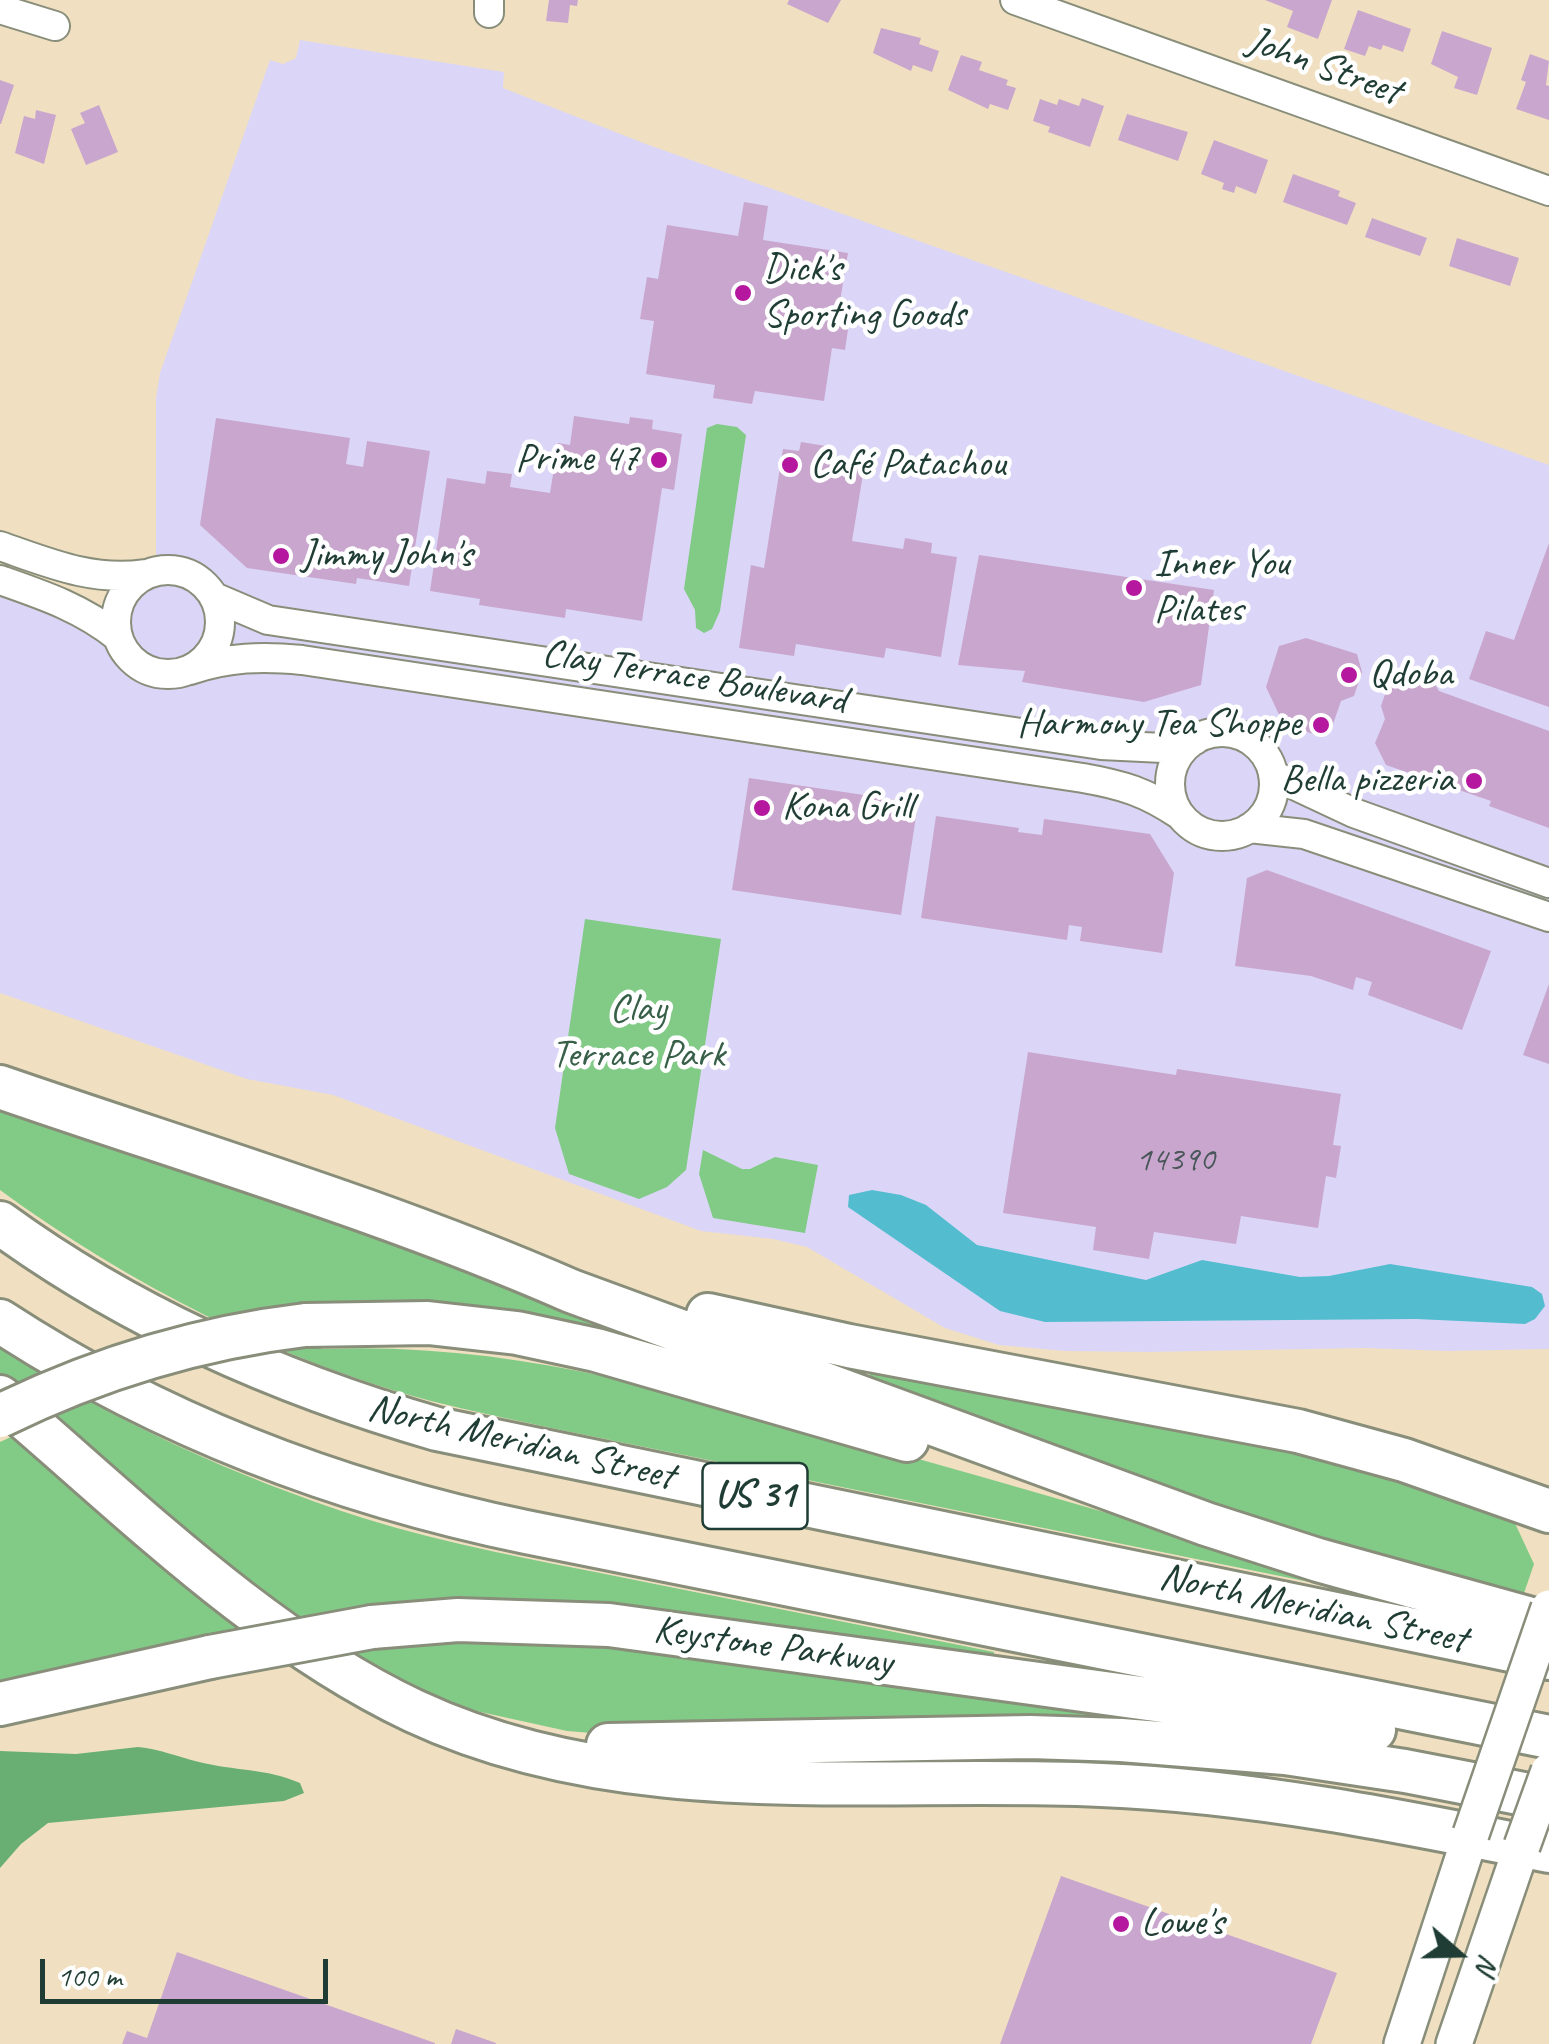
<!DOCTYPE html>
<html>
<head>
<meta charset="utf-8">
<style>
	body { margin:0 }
	#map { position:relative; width:1549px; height:2044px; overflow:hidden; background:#f0e0c1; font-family:Caveat,sans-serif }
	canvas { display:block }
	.north { position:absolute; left:1409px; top:1904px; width:100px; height:100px; -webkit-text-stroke:8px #fff; paint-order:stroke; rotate:110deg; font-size:28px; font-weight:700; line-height:40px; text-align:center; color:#1f3d34 }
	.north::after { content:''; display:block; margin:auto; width:35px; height:45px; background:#1f3d34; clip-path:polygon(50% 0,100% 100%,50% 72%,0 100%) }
	.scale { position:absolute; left:40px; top:1959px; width:288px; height:45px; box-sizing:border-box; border:5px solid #1f3d34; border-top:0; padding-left:12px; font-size:30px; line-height:35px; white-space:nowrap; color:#1f3d34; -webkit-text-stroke:8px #fff; paint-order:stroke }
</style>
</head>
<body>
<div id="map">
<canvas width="1549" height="2044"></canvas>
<div class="north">N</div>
<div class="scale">100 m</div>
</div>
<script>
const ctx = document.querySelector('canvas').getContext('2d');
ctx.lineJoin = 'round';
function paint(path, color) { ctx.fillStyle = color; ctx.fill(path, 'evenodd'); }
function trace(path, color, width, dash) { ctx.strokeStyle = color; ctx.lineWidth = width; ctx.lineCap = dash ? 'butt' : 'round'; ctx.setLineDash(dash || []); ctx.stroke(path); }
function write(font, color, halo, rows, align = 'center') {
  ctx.font = font + ' Caveat,sans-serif'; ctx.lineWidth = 9; ctx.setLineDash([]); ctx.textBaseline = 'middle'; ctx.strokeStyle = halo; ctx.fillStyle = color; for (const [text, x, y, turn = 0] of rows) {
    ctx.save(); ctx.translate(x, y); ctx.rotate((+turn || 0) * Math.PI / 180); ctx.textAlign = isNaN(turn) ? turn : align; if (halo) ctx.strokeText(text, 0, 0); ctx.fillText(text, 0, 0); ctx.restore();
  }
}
const built = new Path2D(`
	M300,40L504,72L503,88L646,144L1549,465V1349L1448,1351L1365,1348L1147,1352L1065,1351L999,1345L945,1328L807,1247L773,1239L701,1231L333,1095L247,1079L0,993V596L46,611L95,619L116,578L156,570V398L160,373L270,60L283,64L296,58Z`);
const green = new Path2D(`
	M717,424L737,427L746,435L720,611L712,629L704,633L696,628L695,610L684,589L707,428Z
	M585,919L721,939L686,1170L667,1187L639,1199L569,1174L555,1128Z
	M0,1095L793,1380L301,1314L322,1349C508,1341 681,1392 858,1442C1019,1487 1180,1534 1340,1580L1339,1588L551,1428C511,1419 471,1411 431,1401C277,1360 128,1284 0,1190Z
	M703,1150L742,1169H750L775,1157L818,1165L805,1233L713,1218L699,1174Z
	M0,1347C112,1421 236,1477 363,1518C450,1545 541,1561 630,1579C751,1603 873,1628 994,1652V1662L624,1613L563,1608L443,1607L328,1621L362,1648C623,1623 888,1677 1147,1712L1144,1725L834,1728L640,1737L567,1731L476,1711L391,1678L290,1618L0,1375Z
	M872,1360L1332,1452L1513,1519L1534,1564L1522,1599L1353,1555L868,1384Z
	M15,1435L254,1634L0,1692V1442Z`);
const forest = new Path2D(`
	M138,1747C160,1749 178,1757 199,1762C234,1771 266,1768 300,1783L304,1793L284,1801L48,1823L21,1844L0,1868V1751L76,1754Z`);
const water = new Path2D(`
	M872,1190L901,1195L926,1205L977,1245L1146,1280L1202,1260L1300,1277L1329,1276L1390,1264L1532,1287L1542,1294L1545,1306L1535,1319L1525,1324L1416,1319L1045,1322L1000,1311L848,1207L849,1195Z`);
const building = new Path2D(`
	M549,0H578L577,6L570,5L568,23L546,21Z
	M789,0H841L828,23L787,4Z
	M1265,0H1332L1318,39L1287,27L1293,11Z
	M1358,10L1411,29L1403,52L1383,45L1381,50L1369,46L1365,56L1344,49Z
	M881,28L921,38L919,44L939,51L932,72L913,65L911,71L873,53Z
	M1442,31L1492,48L1477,95L1454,88L1458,77L1431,64Z
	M1530,54L1549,61L1546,85L1549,86V120L1516,109L1526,82L1521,80Z
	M961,55L982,62L979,70L1008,80L1006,85L1016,88L1008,110L990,104L988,109L948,90Z
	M0,80L14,85L1,124H0Z
	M1082,98L1104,106L1090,147L1048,132L1050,127L1033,121L1040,99L1057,105L1059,99L1079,106Z
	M99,105L118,152L86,165L71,129L85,123L80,113Z
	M36,110L56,115L44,164L15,153L24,116L35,119Z
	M1127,114L1188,132L1178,161L1118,140Z
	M1214,140L1268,160L1256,194L1236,186L1234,193L1222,189L1224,183L1201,174Z
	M1293,174L1340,191L1338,196L1356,203L1347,225L1283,202Z
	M744,202L768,206L763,240L848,253L839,307L851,309L845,350L832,348L824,401L755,391L752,404L713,398L715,385L646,374L654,321L640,319L647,277L658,279L667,225L738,236Z
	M1372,218L1427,238L1420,256L1365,237Z
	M1457,238L1519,258L1510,286L1449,266Z
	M574,416L629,424L630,417L653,420L652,429L682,434L674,490L662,488L642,621L566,609L565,618L479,605L480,599L430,591L447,478L485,484L487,471L512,474L510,487L550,493L558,443L570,445Z
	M216,418L350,438L346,464L363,467L367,441L430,451L409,586L357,578L356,584L247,568L200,525Z
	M801,442L826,446V457L865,462L852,541L903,549L905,538L932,543L931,553L957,557L941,657L886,648L884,658L796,644L794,656L739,648L751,565L764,568L783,449L799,451Z
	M1549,543V707L1469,679L1486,631L1514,640Z
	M979,555L1214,590L1201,685L1144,702L1022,682L1025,671L958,665Z
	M1306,638L1357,654L1362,672L1354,696L1341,701L1332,727L1316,735L1283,723L1266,687L1279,646Z
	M1407,671L1433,681L1439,691L1549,731V828L1489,806L1491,801L1386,765L1375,743L1385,719L1381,706L1390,680Z
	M749,778L918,803L901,915L732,890Z
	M936,816L1019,828L1018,832L1042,835L1044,819L1150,834L1174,873L1162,953L1080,941L1082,927L1069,925L1067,940L921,918Z
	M1267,870L1491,951L1462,1030L1368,995L1372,982L1356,977L1353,990L1311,976L1235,966L1247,878Z
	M1549,984V1064L1523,1055Z
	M1028,1052L1176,1075L1177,1069L1341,1094L1333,1145L1341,1146L1336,1178L1326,1176L1318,1228L1241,1216L1236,1244L1154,1232L1149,1259L1093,1250L1096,1227L1003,1213Z
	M1061,1876L1337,1973L1311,2044H1000Z
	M177,1952L435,2043V2044H122L127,2031L147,2038Z
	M456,2029L496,2043V2044H451Z`);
const minor = new Path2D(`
	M1015,0L1549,191
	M0,9L55,26
	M489,13V0
	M0,546C49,563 93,582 145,574
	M116 622a52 52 0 1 1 104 0a52 52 0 1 1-104 0Z
	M0,580C43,595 82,608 118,637
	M214,597L268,620L1101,745L1163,748L1195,740
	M190,670C229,657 262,656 302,660L1083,778C1123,785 1146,792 1180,815
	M1170 784a52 52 0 1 1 104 0a52 52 0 1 1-104 0Z
	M1273,775L1354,813L1549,883
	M1249,828L1304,834L1549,917`);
const major = new Path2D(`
	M1402,2044L1471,1834
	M1454,2044L1522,1846`);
const highway = new Path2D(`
	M0,1087C191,1153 385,1210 571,1291L1206,1524L1318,1560L1549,1624
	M0,1223C132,1319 281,1384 437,1429L1549,1658
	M708,1315L849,1346L1298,1431L1404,1460L1549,1511
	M0,1321C161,1426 338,1493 526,1532L1549,1737
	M305,1325L428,1323L517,1333L596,1350L907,1440
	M0,1397C128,1506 261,1639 414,1711C628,1811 873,1775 1101,1785C1252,1791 1401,1821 1549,1851
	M372,1627L458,1620L609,1625L1374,1730
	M0,1704L210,1657
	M608,1745L1030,1737L1121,1740L1285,1753L1405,1771L1549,1799`);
const majorBridge = new Path2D(`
	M1471,1834L1549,1608
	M1522,1846L1549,1771`);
const highwayBridge = new Path2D(`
	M0,1416C98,1368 196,1338 305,1325
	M210,1657L372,1627`);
const markers = [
	[743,293,10,"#b5179e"],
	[659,460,10,"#b5179e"],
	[790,465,10,"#b5179e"],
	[281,556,10,"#b5179e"],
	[1134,588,10,"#b5179e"],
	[1349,675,10,"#b5179e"],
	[1321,725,10,"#b5179e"],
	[1474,781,10,"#b5179e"],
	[762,808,10,"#b5179e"],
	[1121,1924,10,"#b5179e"]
];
const numberNames = [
	["14390",1175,1161]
];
const shields = [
	[755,1496,105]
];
const shieldNames = [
	["US 31",755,1496]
];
const streetNames = [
	["John Street",1324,67,20],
	["Clay Terrace Boulevard",694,678,9],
	["North Meridian Street",521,1443,13],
	["North Meridian Street",1313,1609,12],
	["Keystone Parkway",773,1647,8]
];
const poiNames = [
	["Dick's",763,270],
	["Sporting Goods",763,316],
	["Prime 47",639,460,"right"],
	["Café Patachou",810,465],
	["Jimmy John's",301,556],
	["Inner You",1154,565],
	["Pilates",1154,611],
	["Qdoba",1369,675],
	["Harmony Tea Shoppe",1301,725,"right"],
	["Bella pizzeria",1454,781,"right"],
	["Kona Grill",782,808],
	["Lowe's",1141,1924]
];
const parkNames = [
	["Clay",638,1010],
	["Terrace Park",638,1056]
];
paint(built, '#dbd6f7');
paint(green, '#82cb87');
paint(forest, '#69af74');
paint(water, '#53bdcf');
paint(building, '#c9a6cd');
trace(minor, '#888e7a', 32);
trace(major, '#888e7a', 40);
trace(highway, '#888e7a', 48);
trace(minor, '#fff', 28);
trace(major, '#fff', 35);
trace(highway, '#fff', 42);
trace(majorBridge, '#888e7a', 40, []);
trace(highwayBridge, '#888e7a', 48, []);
trace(majorBridge, '#fff', 35);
trace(highwayBridge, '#fff', 42);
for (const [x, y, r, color] of markers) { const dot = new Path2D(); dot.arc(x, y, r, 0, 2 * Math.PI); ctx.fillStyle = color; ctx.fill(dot); trace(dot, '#fff', 4); }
write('35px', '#4a575a', null, numberNames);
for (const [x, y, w] of shields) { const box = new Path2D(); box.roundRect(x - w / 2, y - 33, w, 66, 8); ctx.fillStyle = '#fff'; ctx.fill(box); trace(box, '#1f3d34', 2.5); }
write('bold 38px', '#1f3d34', null, shieldNames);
write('40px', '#1f3d34', '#fff', streetNames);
write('40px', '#1f3d34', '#fff', poiNames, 'left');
write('40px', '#386049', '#fff', parkNames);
</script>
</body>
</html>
